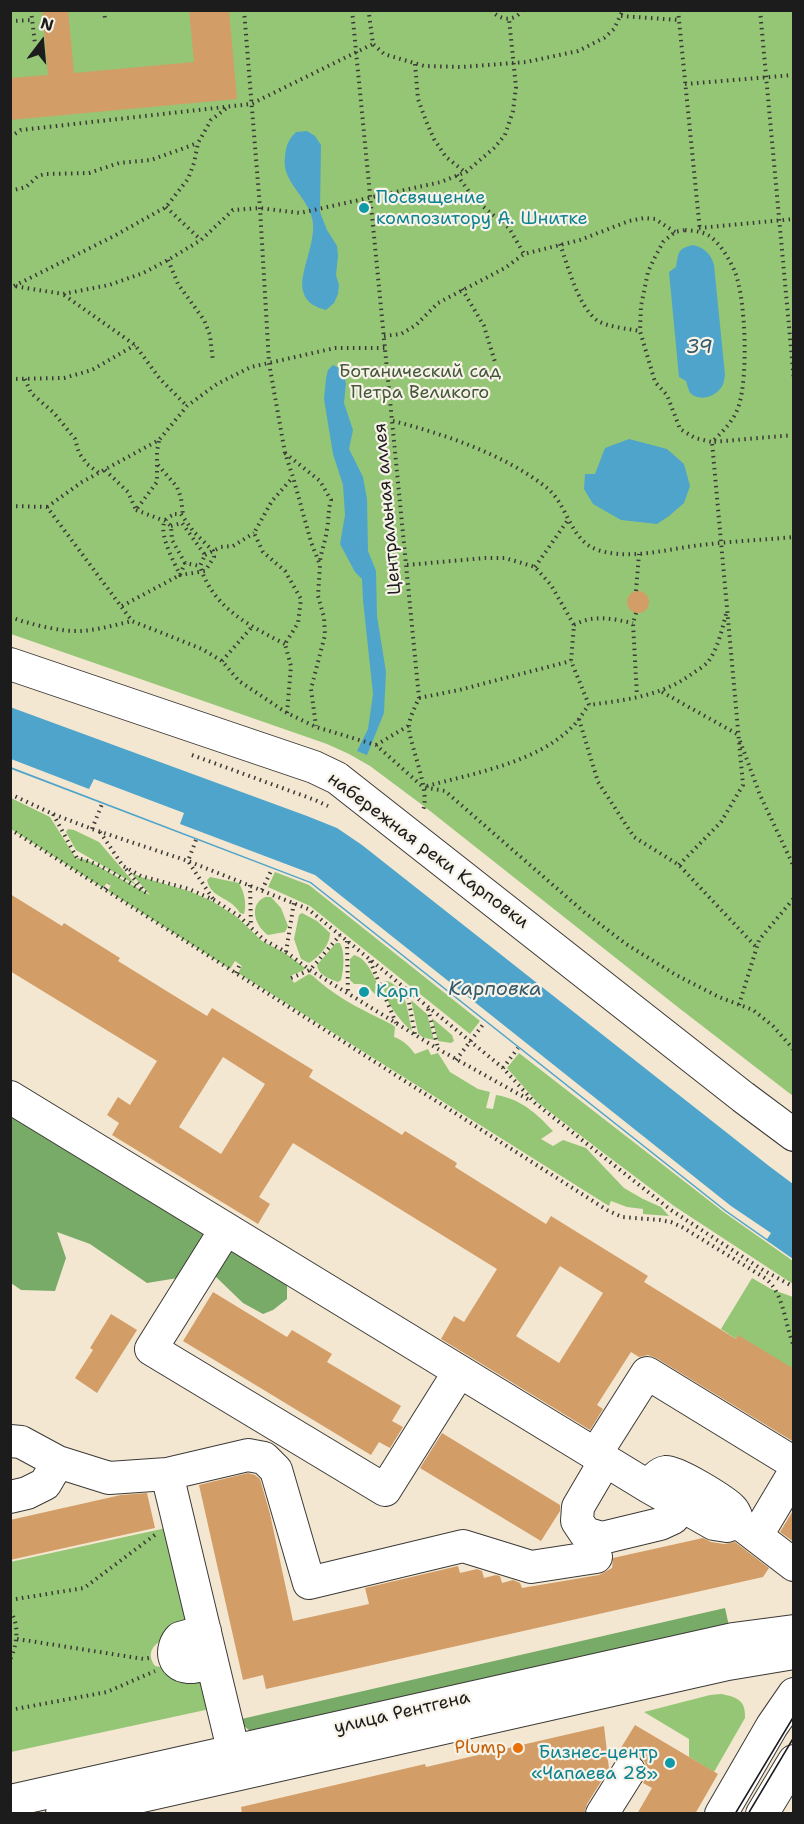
<!DOCTYPE html>
<html>
<head>
<meta charset="utf-8">
<style>
	body { margin:0 }
	#map { position:relative; width:804px; height:1824px; overflow:hidden; background:#f3e7d1; font-family:"Shantell Sans",sans-serif }
	canvas { display:block }
	.frame { position:absolute; inset:0; border:12px solid #1c1c1c; pointer-events:none }
	.north { position:absolute; left:12px; top:12px; width:60px; height:60px; -webkit-text-stroke:4px #f7f3e8; paint-order:stroke; rotate:16deg; font-size:16px; font-weight:700; line-height:24px; text-align:center; color:#1c1c1c }
	.north::after { content:''; display:block; margin:auto; width:21px; height:27px; background:#1c1c1c; clip-path:polygon(50% 0,100% 100%,50% 72%,0 100%) }
</style>
</head>
<body>
<div id="map">
<canvas width="804" height="1824"></canvas>
<div class="frame"></div>
<div class="north">N</div>
</div>
<script>
const ctx = document.querySelector('canvas').getContext('2d');
ctx.lineJoin = 'round';
function paint(path, color) { ctx.fillStyle = color; ctx.fill(path, 'evenodd'); }
function trace(path, color, width, dash) { ctx.strokeStyle = color; ctx.lineWidth = width; ctx.lineCap = dash ? 'butt' : 'round'; ctx.setLineDash(dash || []); ctx.stroke(path); }
function write(font, color, halo, rows, align = 'center') {
  ctx.font = font + ' "Shantell Sans",sans-serif'; ctx.lineWidth = 4.5; ctx.setLineDash([]); ctx.textBaseline = 'middle'; ctx.strokeStyle = halo; ctx.fillStyle = color; for (const [text, x, y, turn = 0] of rows) {
    ctx.save(); ctx.translate(x, y); ctx.rotate((+turn || 0) * Math.PI / 180); ctx.textAlign = isNaN(turn) ? turn : align; if (halo) ctx.strokeText(text, 0, 0); ctx.fillText(text, 0, 0); ctx.restore();
  }
}
const green = new Path2D(`
	M11,11H793V1096L679,1008L425,807L370,766L349,754L327,744L11,634Z
	M11,798L50,817L77,860V858L87,860L150,895L130,872L141,877L189,891L212,901L237,917L262,941L285,953L305,968L304,970L290,976L294,983L309,974L313,976C338,999 361,1009 391,1024L395,1027L394,1037C403,1040 410,1047 415,1054L428,1049L431,1055L438,1053L450,1072L478,1089L490,1092L486,1108L493,1109L496,1095C521,1099 536,1113 553,1131L541,1139L553,1146L563,1140L586,1148L624,1188L643,1199L661,1207L669,1216L643,1214V1209L627,1207L611,1201L609,1206L238,973L242,966L235,961L230,969L108,891L111,885L107,883L103,888L11,829Z
	M68,829L74,830L99,842L136,885L76,850L66,832Z
	M275,872L309,885L480,1021L470,1034L310,906L268,887Z
	M210,877L239,883C244,892 247,903 244,914L240,913C230,896 211,899 207,880Z
	M265,897H271L281,908L288,926L285,932L268,935C255,926 248,905 265,897Z
	M302,913L317,921L330,933C330,945 319,957 309,963L301,959L294,939L299,915Z
	M336,943H340C345,952 344,969 341,980L338,982C330,979 318,975 317,965Z
	M354,955C369,959 375,980 381,992L378,996C367,989 371,983 354,984L350,980V959Z
	M387,981C408,988 407,1012 412,1031C400,1021 381,998 384,982Z
	M411,1000L427,1014L434,1040L422,1037L418,1033Z
	M432,1018L452,1035L454,1041L451,1043L438,1041Z
	M519,1053L725,1213L793,1261V1284L674,1206L597,1148L537,1102L507,1068Z
	M752,1278L771,1289L793,1297V1373L738,1336L736,1339L721,1329Z
	M166,1528L191,1609L184,1628C169,1637 140,1645 155,1666C170,1669 196,1669 204,1685C207,1691 208,1701 210,1709L11,1752L10,1562Z
	M721,1694C737,1697 746,1700 745,1718L714,1772L689,1757V1739L644,1712L710,1695Z`);
const forest = new Path2D(`
	M10,1107L287,1278V1299L273,1310L263,1314L243,1303L216,1277L190,1276L147,1283L90,1244L57,1232L66,1258L55,1291L21,1290L11,1283Z
	M725,1608L729,1626L250,1731L237,1720Z`);
const water = new Path2D(`
	M307,131L315,136L321,145L320,212L327,230L337,246L338,256L336,275L339,285L338,294L334,303L326,310C315,307 306,303 303,291C298,274 318,240 312,218C307,196 281,181 285,157C286,146 288,140 296,132Z
	M693,245C705,248 711,254 714,265L725,375C724,380 724,385 720,389C713,398 696,402 689,391C688,388 687,384 686,381L679,377L669,272L676,267C679,252 677,249 693,245Z
	M333,365L341,369L346,383L344,403L353,430L349,449L363,477L367,499L368,551L376,571L377,616L386,672L384,713L367,755L357,751L368,729L373,694L363,600L362,579L355,572L340,544L345,515L343,485L333,454L324,399L326,378L328,370Z
	M629,439L667,449L684,464L690,486L684,503L669,516L657,524L621,520L593,504L584,489L585,474H595L605,448Z
	M10,707L307,816L337,828L362,845L769,1166L793,1184V1259L726,1212L310,883L11,769Z`);
const pier = new Path2D(`
	M11,759L89,789L94,779L184,813L180,824L315,875L731,1206L771,1233L767,1239L727,1211L311,882L11,767Z`);
const building = new Path2D(`
	M42,10H68L74,73L194,62L189,10H229L237,99L10,120V78L48,75Z
	M627 602a11 11 0 1 1 22 0a11 11 0 1 1-22 0Z
	M10,894L62,926L64,923L120,958L118,961L207,1016L212,1008L313,1070L309,1077L402,1135L405,1131L457,1163L455,1167L546,1224L551,1216L648,1276L644,1282L736,1339L738,1335L794,1369V1442L656,1358L648,1355L639,1357L631,1352L597,1405L603,1409L590,1430L441,1339L454,1316L464,1322L497,1269L293,1143L259,1197L270,1204L258,1224L112,1135L119,1123L107,1115L118,1097L130,1105L157,1061L10,971ZM223,1057L265,1084L221,1154L179,1127ZM560,1266L603,1293L559,1363L516,1336Z
	M213,1292L287,1337L292,1330L332,1354L327,1362L401,1406L392,1421L403,1427L390,1448L379,1442L371,1455L183,1341Z
	M111,1314L137,1330L97,1393L75,1378L93,1350L90,1348Z
	M442,1433L560,1505V1511L541,1541L420,1468Z
	M248,1473L255,1475L260,1479L270,1514L293,1621L369,1604L365,1588L458,1566L460,1573L477,1569L482,1571L484,1578L496,1575L500,1576L502,1583L513,1580L520,1583L522,1588L599,1575L612,1568L613,1558L703,1538L711,1542L724,1544L735,1542L769,1568L763,1577L266,1689L263,1675L243,1680L199,1485Z
	M147,1493L155,1528L10,1560V1520L121,1495Z
	M794,1509V1542L780,1532Z
	M635,1725L718,1774L695,1814H637L652,1788L643,1783L650,1769L646,1767L645,1762L638,1756L630,1753L625,1754L619,1751Z
	M604,1726L609,1769L587,1804L584,1814H242L241,1807L425,1764L426,1767Z`);
const path = new Path2D(`
	M31,10L35,44
	M104,10L105,19
	M244,10L260,208L269,363L285,453L293,477L311,542L320,565L318,596L324,617L325,635L311,689L316,726
	M352,10L419,698C415,707 408,720 409,729C411,749 432,795 422,812
	M372,10L369,14L373,44L384,54L424,66L462,67L526,62L578,51L604,38L614,29L623,10
	M491,10C501,21 513,22 523,10
	M678,10L700,231
	M760,10L794,381
	M621,16L679,20
	M10,21L32,20
	M415,64L418,99L426,121L434,139L446,157L465,172
	M685,84L794,75
	M10,137L21,130L251,104L373,44
	M457,175L475,200L509,228L524,254
	M10,191L26,187L38,176L45,174L89,173L119,163L151,160L198,143
	M166,207L201,240
	M699,228L794,219
	M685,230C694,231 703,231 711,237C721,245 730,260 735,272C746,300 748,376 739,405C734,421 723,431 712,442L695,438L680,429L667,395L655,382L640,331L641,306L648,272L654,259L663,242L675,232Z
	M560,244C568,266 578,307 598,321C608,327 629,329 640,331
	M168,260L178,284L204,320L210,335L213,362
	M14,286L114,236L166,207L188,179L194,163L198,143L211,120L228,107
	M10,287L14,286L63,294L109,285L143,273L168,260L201,240L233,210L260,208L300,213L441,182L466,172L494,148L505,135L513,111L516,87L509,19
	M462,289L484,326L495,362
	M64,295L135,345L160,379L187,406
	M384,336L401,334L416,325L438,303L505,268L524,254L580,240L629,221L644,218L655,219L675,232
	M10,379L64,378L92,370L135,345
	M25,379L31,393L54,413L75,439L79,453L87,464L99,473
	M393,421C444,434 506,455 547,488C568,505 570,541 598,550C632,561 669,548 702,545C733,541 763,540 794,537
	M285,453L320,481L331,500C328,510 329,519 327,529C326,540 321,551 320,562
	M158,465L177,487L181,498L183,515
	M105,470L128,492L136,510L157,482V451L159,441
	M10,506L47,507L132,621L202,649L222,661L239,681L287,713L316,727L376,745L423,787L445,791L584,912L626,944L676,975L719,997L753,1010L773,1026L794,1050
	M47,507L82,482L159,440L187,406L217,384L251,367L335,348H385
	M136,510L165,521L171,526L172,540L185,563L200,566L205,555L182,523L171,526
	M175,514H181L193,531L213,551L214,557L205,571L180,575C174,562 160,537 164,523C165,518 171,516 175,514Z
	M205,555L221,547L233,546L254,533
	M407,565L485,558H505L535,567L551,585L574,625L571,661L589,705C625,700 663,696 693,673C698,670 704,666 708,662C718,648 722,630 726,614
	M535,567L568,520
	M201,569C215,609 250,626 285,644
	M636,591L639,554
	M122,606L180,575L185,563
	M636,613L633,623L637,696
	M10,617C29,624 61,632 81,631C98,630 115,625 132,621
	M574,625C594,614 612,619 633,623
	M222,661L252,627
	M662,692L737,734
	M419,698L459,690L571,661
	M287,713L291,666L285,644L298,623L301,599L285,571L263,552L254,533L272,501L293,477
	M579,719L598,782L634,837L679,865L757,948
	M740,741L760,795L794,867
	M376,745L408,726
	M192,755L315,800L328,806
	M427,786C472,774 538,762 572,727C579,721 583,712 589,705
	M10,794L53,814L92,829L188,861L308,909L503,1068L535,1103L671,1210L763,1270L794,1287
	M53,814L77,858C102,863 125,881 147,893
	M10,829L607,1210L622,1217L660,1220L671,1222L682,1227L765,1278C785,1294 784,1324 794,1346
	M92,829L102,804
	M100,832L123,866L141,876L189,889L214,900L239,916L264,940L286,952L310,970L438,1049L531,1101
	M196,840L188,861L213,899
	M679,865L721,822L743,785L712,442L794,435
	M126,869L144,891
	M250,885L251,927
	M105,889L109,884
	M262,890L272,869
	M347,941L348,993
	M286,952L294,902
	M370,961L396,1023
	M236,973L240,964
	M291,978L310,970L340,935
	M407,991L415,1035
	M739,1005L759,940L794,898
	M428,1009L438,1048
	M456,1060L485,1022
	M503,1068L518,1048
	M10,1600L84,1588L156,1534
	M10,1611C20,1625 17,1645 10,1660
	M17,1639L144,1659L149,1658
	M10,1710L107,1692L155,1671`);
const minor = new Path2D(`
	M10,664L314,767L337,778L743,1097L794,1135
	M10,1097L649,1487L714,1524L727,1526L738,1522
	M226,1229L151,1349L385,1490L459,1372
	M10,1441L21,1442L58,1462L109,1478L167,1474L248,1455L264,1458L276,1470L309,1583L463,1546L531,1567L596,1557
	M595,1455L647,1373L794,1463
	M605,1461L578,1507L577,1521L585,1533L602,1538L660,1524L673,1518L682,1506
	M167,1474L238,1770
	M649,1487C653,1481 658,1473 666,1472C676,1471 725,1501 732,1509C736,1513 736,1517 738,1522L794,1565
	M10,1497L27,1493L45,1484L58,1462
	M757,1535L794,1473
	M205,1631L180,1638C171,1647 171,1666 188,1667C195,1668 205,1664 212,1662
	M10,1801L733,1639L794,1631
	M62,1814L728,1664L794,1653
	M602,1814L629,1771
	M721,1814L772,1726L794,1694
	M762,1814L794,1761`);
const tram = new Path2D(`
	M735,1814L794,1716
	M748,1814L794,1737`);
const markers = [
	[364,208,6,"#0f9aa8"],
	[364,992,6,"#0f9aa8"],
	[518,1748,6,"#e8710a"],
	[670,1763,6,"#0f9aa8"]
];
const cultureNames = [
	["Посвящение",376,198],
	["композитору А. Шнитке",376,219],
	["Карп",376,992],
	["Бизнес-центр",658,1753,"right"],
	["«Чапаева 28»",658,1774,"right"]
];
const parkNames = [
	["Ботанический сад",420,372],
	["Петра Великого",420,393]
];
const streetNames = [
	["Центральная аллея",388,509,-95],
	["набережная реки Карповки",428,851,37],
	["улица Рентгена",402,1713,-13]
];
const foodNames = [
	["Plump",506,1748]
];
const waterNames = [
	["39",699,348],
	["Карповка",495,990]
];
paint(green, '#95c676');
paint(forest, '#78ab67');
paint(water, '#4fa4cb');
paint(pier, '#f3e7d1');
paint(building, '#d39d67');
trace(minor, '#3c3a37', 34);
trace(path, '#3c3a37', 4, [1.5, 4.5]);
trace(minor, '#fff', 32);
trace(tram, '#1c1c1c', 1.5);
for (const [x, y, r, color] of markers) { const dot = new Path2D(); dot.arc(x, y, r, 0, 2 * Math.PI); ctx.fillStyle = color; ctx.fill(dot); trace(dot, '#f7f3e8', 2); }
write('18px', '#0d838f', '#f7f3e8', cultureNames, 'left');
write('18px', '#46583c', '#f7f3e8', parkNames);
write('18px', '#1c1c1c', '#f7f3e8', streetNames);
write('18px', '#c56008', '#f7f3e8', foodNames, 'right');
write('italic 20px', '#33596b', '#f7f3e8', waterNames);
</script>
</body>
</html>
